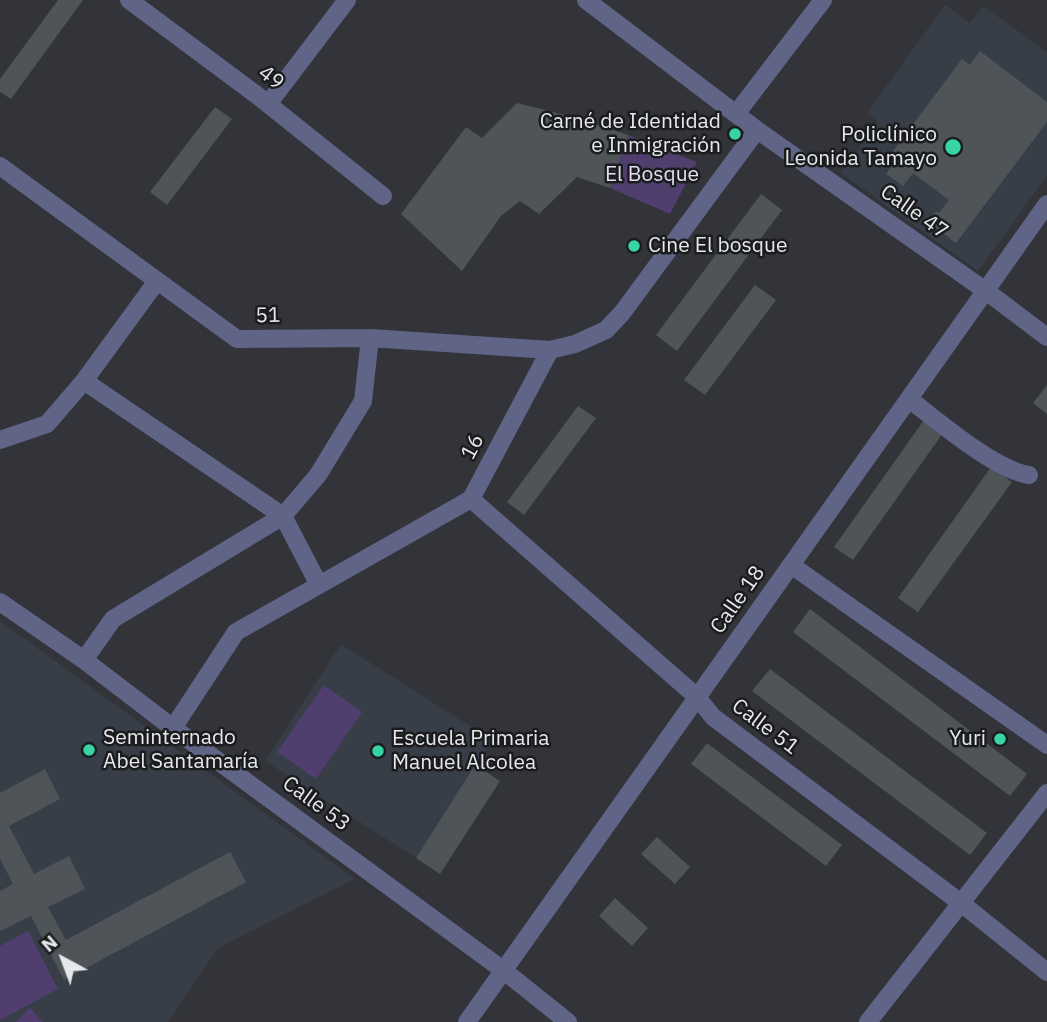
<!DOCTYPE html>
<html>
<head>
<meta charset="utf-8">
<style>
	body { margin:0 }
	#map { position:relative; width:1047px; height:1022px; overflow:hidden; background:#323439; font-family:"IBM Plex Sans",sans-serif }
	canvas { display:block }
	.north { position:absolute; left:28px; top:924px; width:70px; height:70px; -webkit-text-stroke:5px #1b1c1e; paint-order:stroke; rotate:319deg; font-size:19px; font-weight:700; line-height:28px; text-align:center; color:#e6e8eb }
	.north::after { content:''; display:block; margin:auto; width:24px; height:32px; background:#e6e8eb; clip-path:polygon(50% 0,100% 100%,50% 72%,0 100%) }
</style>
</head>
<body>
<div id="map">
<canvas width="1047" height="1022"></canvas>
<div class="north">N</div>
</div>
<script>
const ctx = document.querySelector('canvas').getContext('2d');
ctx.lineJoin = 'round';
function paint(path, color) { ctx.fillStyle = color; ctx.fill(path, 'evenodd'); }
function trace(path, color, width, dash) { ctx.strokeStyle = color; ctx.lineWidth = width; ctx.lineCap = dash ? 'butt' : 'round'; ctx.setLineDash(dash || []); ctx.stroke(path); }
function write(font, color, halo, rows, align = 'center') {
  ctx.font = font + ' "IBM Plex Sans",sans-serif'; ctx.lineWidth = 5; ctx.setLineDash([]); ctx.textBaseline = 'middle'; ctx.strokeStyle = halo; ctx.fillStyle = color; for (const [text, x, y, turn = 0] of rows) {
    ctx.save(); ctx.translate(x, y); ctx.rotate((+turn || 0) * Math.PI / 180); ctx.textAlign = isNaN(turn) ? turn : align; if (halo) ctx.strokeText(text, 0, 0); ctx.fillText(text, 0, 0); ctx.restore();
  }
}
const built = new Path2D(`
	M945,5L970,23L983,6L1047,52V176L978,271L841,173L878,122L867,113Z
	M0,621L355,879L218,948L168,1022H0Z
	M341,644L492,740L416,858L265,761Z`);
const green = new Path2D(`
	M628,135L697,162L670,214L610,188Z
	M324,685L362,712L316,779L277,752Z
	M28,931L58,989L0,1020V946Z
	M30,1008L43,1022H15Z`);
const building = new Path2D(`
	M58,0H83L11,99L0,92V79Z
	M980,51L1047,102V122L956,243L928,222L936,211L939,213L949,200L913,173L903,186L886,174L896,160L890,155L962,59L970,65Z
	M517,103L584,120L628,135L610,188L577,177L539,214L520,201L501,216L462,271L401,214L466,127L482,138Z
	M215,107L232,119L167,205L150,192Z
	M761,194L782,210L677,351L656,335Z
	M755,285L776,300L705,395L684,380Z
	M1047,385V414L1033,403Z
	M578,406L596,418L524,515L507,502Z
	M924,420L943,433L853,560L834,547Z
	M991,467L1012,482L918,612L898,598Z
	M810,609L1027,774L1010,796L793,632Z
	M770,669L987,833L970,855L752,691Z
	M707,743L842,845L826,866L691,764Z
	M475,765L500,781L440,874L416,858Z
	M45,769L60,799L9,826L34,874L69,856L85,889L48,907L66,940L230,852L246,882L64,980L31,916L0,931V891L13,884L0,859V793Z
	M657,837L690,867L675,884L641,854Z
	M615,898L648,928L632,946L599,916Z`);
const minor = new Path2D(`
	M129,0L258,96L383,196
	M586,0L757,130L986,291L1047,337
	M268,104L347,0
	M736,114L823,0
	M0,166L237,339L370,338L550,350L575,344L606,330L622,313L757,130
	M84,381L283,516L319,585
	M909,399C938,421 995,470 1029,475
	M0,440L47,424L84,381L157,281
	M471,499L697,697L713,717L961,903L1047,972
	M791,565L1047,745
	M0,602L84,660L173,728L503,970L568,1022
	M84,660L113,619L283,516L318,475L363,401L370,338
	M173,728L236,632L471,499L550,350
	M467,1022L1047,204
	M868,1022L1047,793`);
const markers = [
	[735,134,7,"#37d4a6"],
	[953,147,9,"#37d4a6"],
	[634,246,7,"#37d4a6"],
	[1000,739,7,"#37d4a6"],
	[89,750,7,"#37d4a6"],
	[378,751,7,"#37d4a6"]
];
const streetNames = [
	["49",271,78,38],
	["Calle 47",914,212,35],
	["51",268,316,-1],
	["16",473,447,-62],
	["Calle 18",738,600,-55],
	["Calle 51",765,727,37],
	["Calle 53",316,804,36]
];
const poiNames = [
	["Carné de Identidad",721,122],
	["e Inmigración",721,146],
	["Policlínico",937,135],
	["Leonida Tamayo",937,159],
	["Cine El bosque",648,246,"left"],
	["Seminternado",103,738,"left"],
	["Abel Santamaría",103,762,"left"],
	["Escuela Primaria",392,739,"left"],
	["Manuel Alcolea",392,763,"left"],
	["Yuri",986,739]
];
const parkNames = [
	["El Bosque",652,175]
];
paint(built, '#383e48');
paint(green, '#503f6e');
paint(building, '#4f5458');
trace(minor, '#606487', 18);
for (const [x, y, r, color] of markers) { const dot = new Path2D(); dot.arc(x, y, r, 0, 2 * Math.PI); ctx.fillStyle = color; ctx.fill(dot); trace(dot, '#1b1c1e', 2.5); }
write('21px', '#e6e8eb', '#1b1c1e', streetNames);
write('21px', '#e6e8eb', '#1b1c1e', poiNames, 'right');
write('21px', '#e4ddf4', '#1b1c1e', parkNames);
</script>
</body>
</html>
